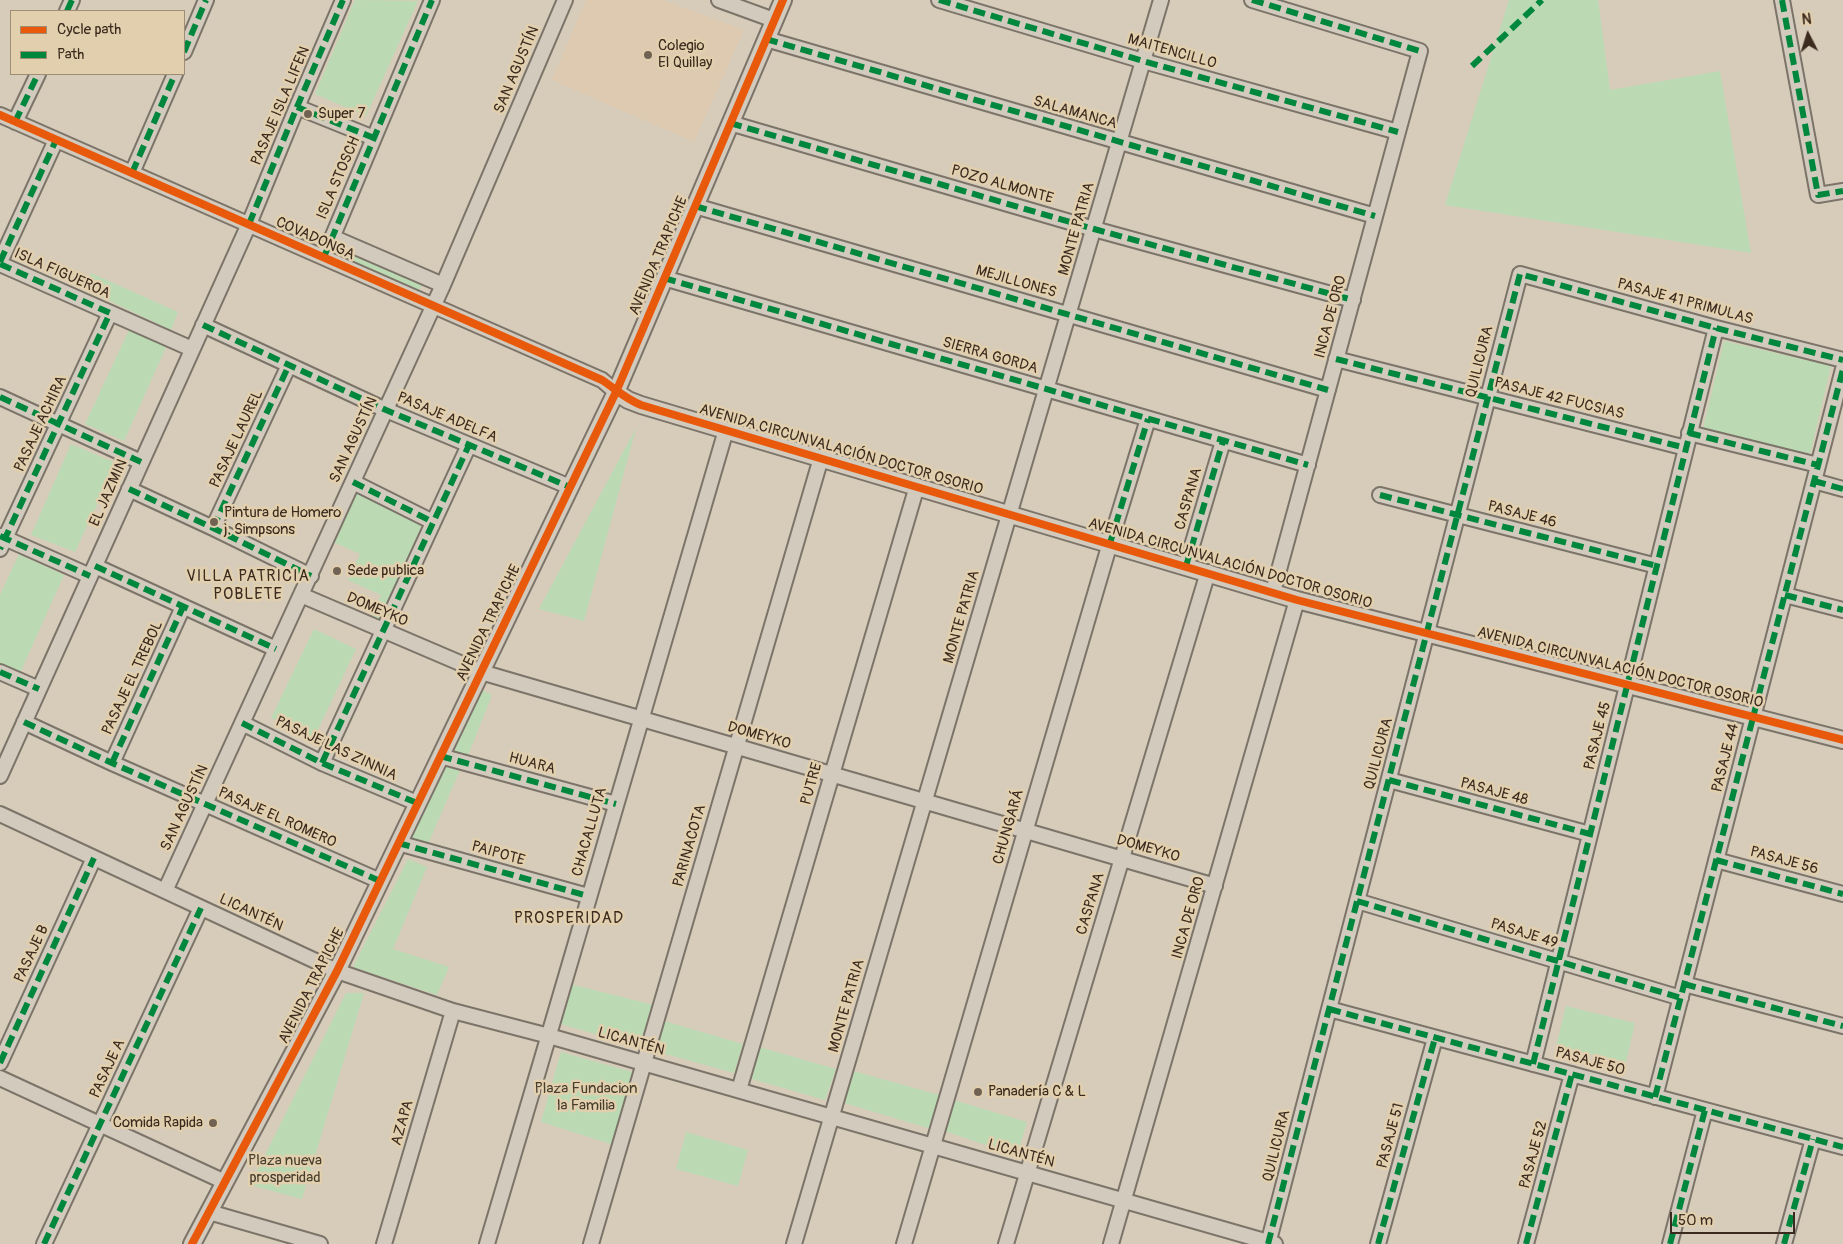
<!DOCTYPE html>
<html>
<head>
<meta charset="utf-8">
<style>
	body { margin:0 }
	#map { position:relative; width:1843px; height:1244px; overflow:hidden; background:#d6ccb9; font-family:Pangolin,sans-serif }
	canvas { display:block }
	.legend { position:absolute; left:10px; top:10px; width:175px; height:65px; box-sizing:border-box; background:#e2cfad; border:1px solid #9f8d74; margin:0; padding:6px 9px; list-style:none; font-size:15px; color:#3b2a1e }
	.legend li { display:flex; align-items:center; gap:10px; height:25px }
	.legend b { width:25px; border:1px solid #9f8d74 }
	.north { position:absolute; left:1783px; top:10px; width:50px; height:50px; -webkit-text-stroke:4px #e2cfad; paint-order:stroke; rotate:355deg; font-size:14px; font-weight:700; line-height:20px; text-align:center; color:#3b2a1e }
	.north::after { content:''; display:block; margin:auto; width:18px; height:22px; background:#3b2a1e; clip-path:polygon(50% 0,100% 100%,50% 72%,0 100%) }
	.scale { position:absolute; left:1670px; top:1212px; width:125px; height:22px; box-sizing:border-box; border:2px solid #3b2a1e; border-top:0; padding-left:6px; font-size:15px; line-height:18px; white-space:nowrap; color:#3b2a1e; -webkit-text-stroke:4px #e2cfad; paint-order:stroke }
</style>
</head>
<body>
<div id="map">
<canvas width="1843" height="1244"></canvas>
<ul class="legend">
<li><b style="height:6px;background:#e8590c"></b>Cycle path</li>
<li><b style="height:6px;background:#00873e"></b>Path</li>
</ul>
<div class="north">N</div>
<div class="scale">50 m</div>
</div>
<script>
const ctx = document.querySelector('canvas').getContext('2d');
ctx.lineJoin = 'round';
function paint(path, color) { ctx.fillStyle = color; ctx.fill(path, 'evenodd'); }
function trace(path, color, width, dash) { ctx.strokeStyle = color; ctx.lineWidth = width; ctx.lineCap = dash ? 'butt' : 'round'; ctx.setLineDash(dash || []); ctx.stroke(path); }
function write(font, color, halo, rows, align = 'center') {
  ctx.font = font + ' Pangolin,sans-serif'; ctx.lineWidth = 5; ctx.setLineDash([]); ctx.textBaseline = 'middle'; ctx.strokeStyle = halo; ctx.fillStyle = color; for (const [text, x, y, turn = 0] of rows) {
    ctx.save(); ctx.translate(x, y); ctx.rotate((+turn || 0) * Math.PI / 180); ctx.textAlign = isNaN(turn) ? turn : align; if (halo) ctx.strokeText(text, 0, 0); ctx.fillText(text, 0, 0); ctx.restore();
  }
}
const built = new Path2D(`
	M586,0H663L744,30L694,142L552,80Z`);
const green = new Path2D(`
	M355,0L418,1L366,116L315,94Z
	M1509,0H1598L1610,90L1720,71L1751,253L1445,205Z
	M334,244L422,284L416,296L329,256Z
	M91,273L178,312L171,330L83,288Z
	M130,328L167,345L124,441L85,424Z
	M1724,341L1831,366L1810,454L1703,429Z
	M636,428L584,621L539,609Z
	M71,444L116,463L75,552L31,535Z
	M354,485L431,523L384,629L369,622L381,595L348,580L360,554L329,540Z
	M19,554L64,575L20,673L0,664V595Z
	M314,629L356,649L314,738L271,718Z
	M480,689L492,695L467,758L452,752Z
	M445,765L460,770L428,844L411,839Z
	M408,859L427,867L393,949L449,967L437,995L353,967Z
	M566,983L654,1005L642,1047L553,1022Z
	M346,993H364L302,1199L250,1185Z
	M1566,1006L1635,1023L1626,1062L1556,1046Z
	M664,1021L743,1044L734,1073L655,1051Z
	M759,1047L836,1069L825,1100L752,1079Z
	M561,1052L636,1073L614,1145L541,1122Z
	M850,1070L939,1095L931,1129L841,1102Z
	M950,1099L1027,1122L1017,1156L942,1130Z
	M686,1132L748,1150L738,1186L676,1169Z`);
const minor = new Path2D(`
	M719,0L774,20
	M939,0L1143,61L1398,132
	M1252,0L1420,51L1273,592
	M1782,0L1818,195L1843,191
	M67,11L72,0
	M766,39L1375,216
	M184,52L206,0
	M297,107L374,138
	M0,115L602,380L616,392
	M15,122L38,74
	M730,123L1094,229L1353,300
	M132,173L175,74
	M695,206L1328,390
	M332,237L443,285
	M324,257L432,0
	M0,262L56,140
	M0,264L192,349
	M664,278L1308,465
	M203,325L386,410L570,487
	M1336,359L1686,448
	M0,397L141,462
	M1689,433L1818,465
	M1814,481L1843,489
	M353,482L433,522
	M129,489L213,528L311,576
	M1380,495L1657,566
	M213,528L289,365
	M0,536L90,576
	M0,549L110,313
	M95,566L276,649
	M1186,566L1223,441
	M301,595L481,672L1215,886
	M1785,595L1843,610
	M0,672L39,689
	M24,722L112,763L380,881
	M242,723L322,763L417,803
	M440,756L616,804
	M112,763L183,607
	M322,763L469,445
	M0,776L249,224L297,107L343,0
	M1389,780L1590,834
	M0,814L337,971L453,1011L549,1036L1275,1244
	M398,843L588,896
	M1716,860L1843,894
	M165,891L443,285L565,0
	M1357,901L1681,998
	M1684,984L1843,1026
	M1329,1009L1843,1147
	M0,1063L94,858
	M1533,1064L1716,328
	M0,1078L225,1182
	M739,1090L917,486
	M1655,1097L1843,369
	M209,1212L320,1244
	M44,1244L201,908
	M384,1244L453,1011
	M487,1244C568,973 646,701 726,430
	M591,1244L821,458
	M794,1244L1161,0
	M904,1244L1110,543L1148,419
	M1006,1244L1208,572
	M1111,1244L1297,600
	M1268,1244L1520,274L1716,328L1843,360
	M1378,1244L1435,1038
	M1526,1244L1572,1074
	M1670,1244L1705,1110
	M1784,1244L1813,1139`);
const tertiary = new Path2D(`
	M616,392L628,400L641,405L1297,600L1843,740
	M192,1244L337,971L616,392L783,0`);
const quiet = new Path2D(`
	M939,0L1143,61L1398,132
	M1252,0L1420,51
	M1782,0L1818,195L1843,191
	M67,11L72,0
	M766,39L1375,216
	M184,52L206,0
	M1472,66L1542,0
	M297,107L374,138
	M15,122L38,74
	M730,123L1094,229L1353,300
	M132,173L175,74
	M695,206L1328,390
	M249,224L297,107L343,0
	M324,257L432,0
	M0,262L56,140
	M0,264L110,313L0,549
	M664,278L1308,465
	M203,325L386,410L570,487
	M1336,359L1686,448
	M0,397L141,462
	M1689,433L1818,465
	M1814,481L1843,489
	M353,482L433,522
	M129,489L213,528L311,576
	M1380,495L1657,566
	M213,528L289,365
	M0,536L90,576
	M1110,543L1148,419
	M95,566L276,649
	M1186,566L1223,441
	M1785,595L1843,610
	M0,672L39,689
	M24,722L112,763L380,881
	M242,723L322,763L417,803
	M440,756L616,804
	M112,763L183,607
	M322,763L469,445
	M1389,780L1590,834
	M398,843L588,896
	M1716,860L1843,894
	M1357,901L1681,998
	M1684,984L1843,1026
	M1329,1009L1843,1147
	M0,1063L94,858
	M1533,1064L1716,328
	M1655,1097L1843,369
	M44,1244L201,908
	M1268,1244L1520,274L1716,328L1843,360
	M1378,1244L1435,1038
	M1526,1244L1572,1074
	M1670,1244L1705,1110
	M1784,1244L1813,1139`);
const cycleway = new Path2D(`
	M0,115L602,380C617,390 624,398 641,405L1297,600L1843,740
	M192,1244L337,971L616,392L783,0`);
const markers = [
	[648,55,5,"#716354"],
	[308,114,5,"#716354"],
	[214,522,5,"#716354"],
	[337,571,5,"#716354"],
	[978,1092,5,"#716354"],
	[213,1123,5,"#716354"]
];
const poiNames = [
	["Colegio",658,46],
	["El Quillay",658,63],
	["Super 7",318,114],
	["Pintura de Homero",224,513],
	["j. Simpsons",224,530],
	["Sede publica",347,571],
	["Panadería C & L",988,1092],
	["Comida Rapida",203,1123,"right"]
];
const streetNames = [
	["MAITENCILLO",1172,52,16],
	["SAN AGUSTÍN",517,70,-67],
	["PASAJE ISLA LIFEN",281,106,-67],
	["SALAMANCA",1075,113,16],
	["ISLA STOSCH",339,178,-67],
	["POZO ALMONTE",1002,185,16],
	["MONTE PATRIA",1077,229,-74],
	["COVADONGA",315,239,24],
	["AVENIDA TRAPICHE",659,256,-67],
	["ISLA FIGUEROA",62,274,24],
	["MEJILLONES",1016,282,16],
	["PASAJE 41 PRIMULAS",1685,302,15],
	["INCA DE ORO",1331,317,-75],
	["SIERRA GORDA",990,356,16],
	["QUILICURA",1480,362,-76],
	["PASAJE 42 FUCSIAS",1559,399,14],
	["PASAJE ADELFA",447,418,23],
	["PASAJE ACHIRA",41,424,-65],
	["PASAJE LAUREL",237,439,-65],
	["SAN AGUSTÍN",354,440,-65],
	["AVENIDA CIRCUNVALACIÓN DOCTOR OSORIO",841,450,16],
	["EL JAZMIN",109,493,-66],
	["CASPANA",1189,499,-74],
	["PASAJE 46",1522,515,14],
	["AVENIDA CIRCUNVALACIÓN DOCTOR OSORIO",1230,564,16],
	["DOMEYKO",377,610,23],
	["MONTE PATRIA",962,617,-74],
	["AVENIDA TRAPICHE",489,623,-64],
	["AVENIDA CIRCUNVALACIÓN DOCTOR OSORIO",1620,668,14],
	["PASAJE EL TREBOL",133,678,-65],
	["DOMEYKO",759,736,16],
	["PASAJE 45",1598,736,-76],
	["PASAJE LAS ZINNIA",336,749,25],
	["QUILICURA",1379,754,-75],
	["PASAJE 44",1726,758,-76],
	["HUARA",532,764,15],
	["PUTRE",812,784,-74],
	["PASAJE 48",1494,792,15],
	["SAN AGUSTÍN",185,808,-65],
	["PASAJE EL ROMERO",277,818,24],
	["CHUNGARÁ",1009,827,-74],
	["CHACALLUTA",590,832,-74],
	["PARINACOTA",690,846,-74],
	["DOMEYKO",1148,849,16],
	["PAIPOTE",498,854,16],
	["PASAJE 56",1784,861,15],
	["CASPANA",1091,904,-73],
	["LICANTÉN",251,913,25],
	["INCA DE ORO",1189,918,-74],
	["PASAJE 49",1524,934,17],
	["PASAJE B",32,954,-65],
	["AVENIDA TRAPICHE",312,986,-63],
	["MONTE PATRIA",847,1006,-74],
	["LICANTÉN",631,1042,16],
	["PASAJE 50",1590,1062,15],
	["PASAJE A",108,1069,-65],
	["AZAPA",403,1123,-74],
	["PASAJE 51",1391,1136,-75],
	["QUILICURA",1277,1146,-76],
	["LICANTÉN",1021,1154,16],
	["PASAJE 52",1534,1155,-75]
];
const parkNames = [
	["Plaza Fundacion",586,1089],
	["la Familia",586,1106],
	["Plaza nueva",285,1161],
	["prosperidad",285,1178]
];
const neighbourhoodNames = [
	["VILLA PATRICIA",248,577],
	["POBLETE",248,595],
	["PROSPERIDAD",569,919]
];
paint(built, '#dec9b1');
paint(green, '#bbdab4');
trace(minor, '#7c7469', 18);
trace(tertiary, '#7c7469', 20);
trace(minor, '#d2cabd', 14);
trace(tertiary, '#d2cabd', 16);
trace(quiet, '#00873e', 6, [12, 6]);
trace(cycleway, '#e8590c', 8);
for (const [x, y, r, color] of markers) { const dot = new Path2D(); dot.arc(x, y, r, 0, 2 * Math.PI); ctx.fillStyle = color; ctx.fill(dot); trace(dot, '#e2cfad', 2); }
write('15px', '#3b2a1e', '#e2cfad', poiNames, 'left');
write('15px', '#3b2a1e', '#e2cfad', streetNames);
write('15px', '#463d2d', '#e2cfad', parkNames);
ctx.letterSpacing = '1px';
write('16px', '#3b2a1e', '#e2cfad', neighbourhoodNames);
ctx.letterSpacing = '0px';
</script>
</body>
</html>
